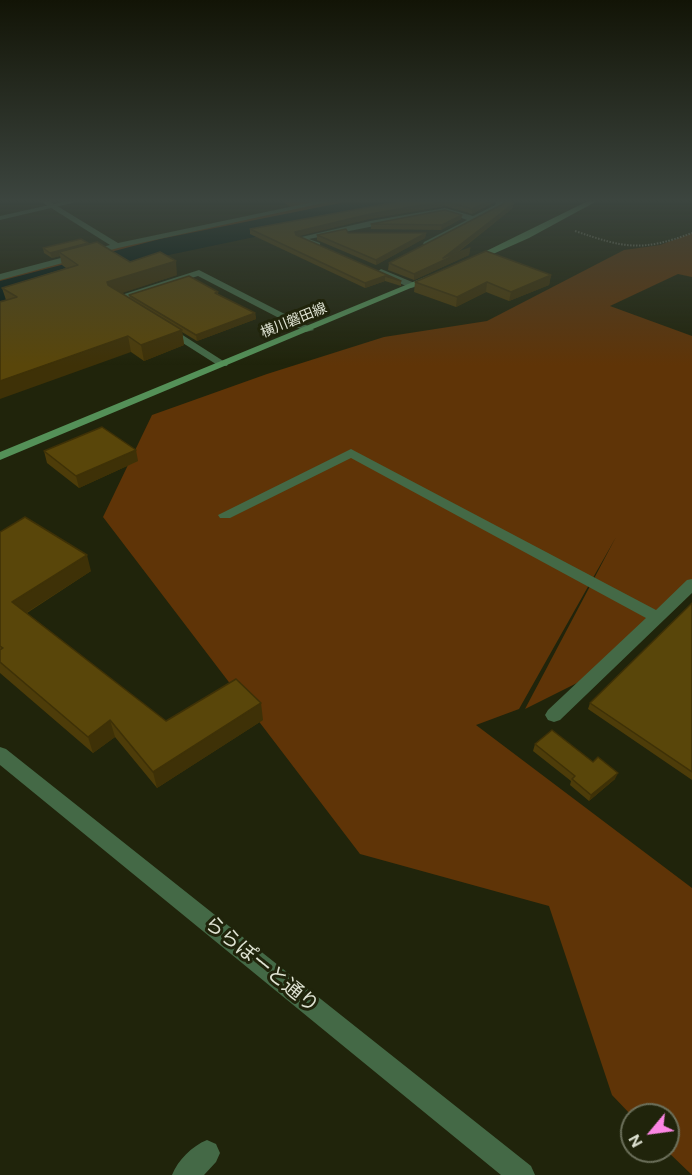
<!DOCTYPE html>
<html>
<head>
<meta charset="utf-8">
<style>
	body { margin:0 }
	#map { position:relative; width:692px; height:1175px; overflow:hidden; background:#20240b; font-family:"DM Sans",sans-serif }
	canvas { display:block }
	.north { position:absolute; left:620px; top:1103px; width:60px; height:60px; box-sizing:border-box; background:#20240b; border:2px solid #6c705b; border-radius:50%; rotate:241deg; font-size:16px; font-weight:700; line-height:24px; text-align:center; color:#dfe3d3 }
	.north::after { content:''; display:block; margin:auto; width:21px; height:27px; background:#fc86e4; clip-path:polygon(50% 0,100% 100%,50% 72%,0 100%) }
</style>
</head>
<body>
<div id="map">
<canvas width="692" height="1175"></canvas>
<div class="north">N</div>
</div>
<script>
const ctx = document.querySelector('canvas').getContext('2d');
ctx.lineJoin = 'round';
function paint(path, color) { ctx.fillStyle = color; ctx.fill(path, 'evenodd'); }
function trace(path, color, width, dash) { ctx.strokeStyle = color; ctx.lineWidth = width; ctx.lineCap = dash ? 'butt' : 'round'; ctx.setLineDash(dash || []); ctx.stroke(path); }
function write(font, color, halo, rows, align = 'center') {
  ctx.font = font + ' "DM Sans","Noto Sans JP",sans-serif'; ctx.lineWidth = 6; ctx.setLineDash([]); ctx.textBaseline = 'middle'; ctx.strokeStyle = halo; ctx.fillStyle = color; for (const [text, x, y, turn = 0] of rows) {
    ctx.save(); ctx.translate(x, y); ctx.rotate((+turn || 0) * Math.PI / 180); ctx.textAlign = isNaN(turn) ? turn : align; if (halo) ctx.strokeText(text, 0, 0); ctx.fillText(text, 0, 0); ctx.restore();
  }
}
const green = new Path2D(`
	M282,201H416L343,212L97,271L0,301V277L134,242L292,208Z
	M692,233V277L678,274L610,306L692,336V584L599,672L525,709L616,537L519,709L476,725L692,888V1175L667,1151L668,1115L632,1116L612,1095L549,906L360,854L103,517L152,415L267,374L384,337L487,321L624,250L660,245Z`);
const river = new Path2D(`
	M350,201H401L397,206L388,209L164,256L0,301V281L160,239Z`);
const path = new Path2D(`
	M575,231C625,248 641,252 692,233`);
const minor = new Path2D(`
	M40,201H49L118,243L318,201H332L118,248L0,280V274L110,245Z
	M497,201H505L501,208L427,246L423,244L424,242L467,220L445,212L309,239L320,243V247H317L297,238L370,221L445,208L473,216L495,205Z
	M381,269L417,284L419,286L411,288L378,274L377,272Z
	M199,270L312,328L314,330L306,332L198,276L125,299L130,302V306H124L112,298Z
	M167,326L170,327L228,364L227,366H219L164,331V327Z
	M351,449L656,610L687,580L692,579V593L560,720L554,722L548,720L545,715L548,710L646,618L351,458L230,518H220L218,515Z
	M207,1140L216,1144L220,1153L216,1162L204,1175H172C178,1160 192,1146 207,1140Z`);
const tertiary = new Path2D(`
	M67,201H81L0,220V216Z
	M0,747L6,749L531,1166L535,1175H501L0,765Z`);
const secondary = new Path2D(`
	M588,201H597L529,238L475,262L468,260Z
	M430,275L437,277L0,460V452Z`);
const wall = new Path2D(`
	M402,201H495L493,203L472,214L445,206L369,219L298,236L401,281V286L385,281L365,288L250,234V229Z
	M513,208L457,253L470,248L469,255L414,280L388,270L389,263Z
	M462,215L461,219L441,230L371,229V224Z
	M348,233H426L425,238L376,265L317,240V235Z
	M88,243L130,262L177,275L121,293L130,299L129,295L218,292V294L255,313L256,319L197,341L182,332L184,345L144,361L131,352L6,300L2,288L66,268L62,265L60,256L52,258L44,253L43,248Z
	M551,275L549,285L509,301L486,292L456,307L414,292L415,282Z
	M44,451L138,461L79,488L47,463Z
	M0,532L91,571L27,613L166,721L263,720L157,788L115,737L93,753L0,673Z
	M692,603V780L588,709L590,703Z
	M535,744L615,779L589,801L570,785L571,781L533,751Z`);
const shadedWall = new Path2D(`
	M445,201V206L369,219L295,237V232L370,214Z
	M490,201H495L493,203L472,214V209Z
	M514,203L513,208L452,256L470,248L469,255L414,280V274Z
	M462,215L461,219L441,230L442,225Z
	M426,233L425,238L376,265V260Z
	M88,243L59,252L60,256L52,258L50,253Z
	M176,261L177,275L110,297L107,282Z
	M551,275L549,285L509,301L511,292Z
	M385,276V281L365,288V283Z
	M487,282L486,292L456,307L457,297Z
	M255,313L256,319L197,341L196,335Z
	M182,330L184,345L144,361L141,345Z
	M128,336L131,352L0,399V381Z
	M136,450L138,461L79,488L76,476Z
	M87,555L91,571L18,618L12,602Z
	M261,703L263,720L157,788L153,772Z
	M110,720L115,737L93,753L88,737Z
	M618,773L615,779L589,801L591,795Z`);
const building = new Path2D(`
	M402,201H490L472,209L445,201L370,214L295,232L296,235L401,281L385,276L365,283L250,229Z
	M505,201H511L514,203L443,258L470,248L414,274L389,263L503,204Z
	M445,210L462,215L442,225L371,224Z
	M346,229L348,233H426L376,260L317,235Z
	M81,239L88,243L50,253L43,248Z
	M97,242L130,262L160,252L176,261L107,282L108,285L182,330L141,345L128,336L0,381V302L17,297L2,288L78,265L59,252Z
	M486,251L551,275L511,292L487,282L457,297L415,282Z
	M189,276L218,292L215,293L255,313L196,335L129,295Z
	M102,427L136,450L76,476L44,451Z
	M25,517L87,555L12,602L166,721L236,679L261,703L153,772L110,720L88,737L0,662V650L3,648L0,646V532Z
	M692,603V772L590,703Z
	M552,730L593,762L598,757L618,773L591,795L572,779L575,776L535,744Z`);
const farStreetnames = [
	["横川磐田線",294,321,-22]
];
const nearStreetnames = [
	["ららぽーと通り",261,965,39]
];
paint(green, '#5f3407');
paint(river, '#001710');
trace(path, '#797d68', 2, [1.5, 1.5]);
paint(minor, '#446946');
paint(tertiary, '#446946');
paint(secondary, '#549158');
paint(wall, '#4d3c09');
paint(shadedWall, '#3e3107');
paint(building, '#59460a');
trace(building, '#3e3107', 1.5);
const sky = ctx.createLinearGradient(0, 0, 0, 365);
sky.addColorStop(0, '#121406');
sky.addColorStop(0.55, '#3c453f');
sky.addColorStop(1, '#3c453f00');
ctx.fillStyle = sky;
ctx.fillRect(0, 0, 692, 365);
write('14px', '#dfe3d3', '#20240b', farStreetnames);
write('20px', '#dfe3d3', '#20240b', nearStreetnames);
</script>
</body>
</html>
